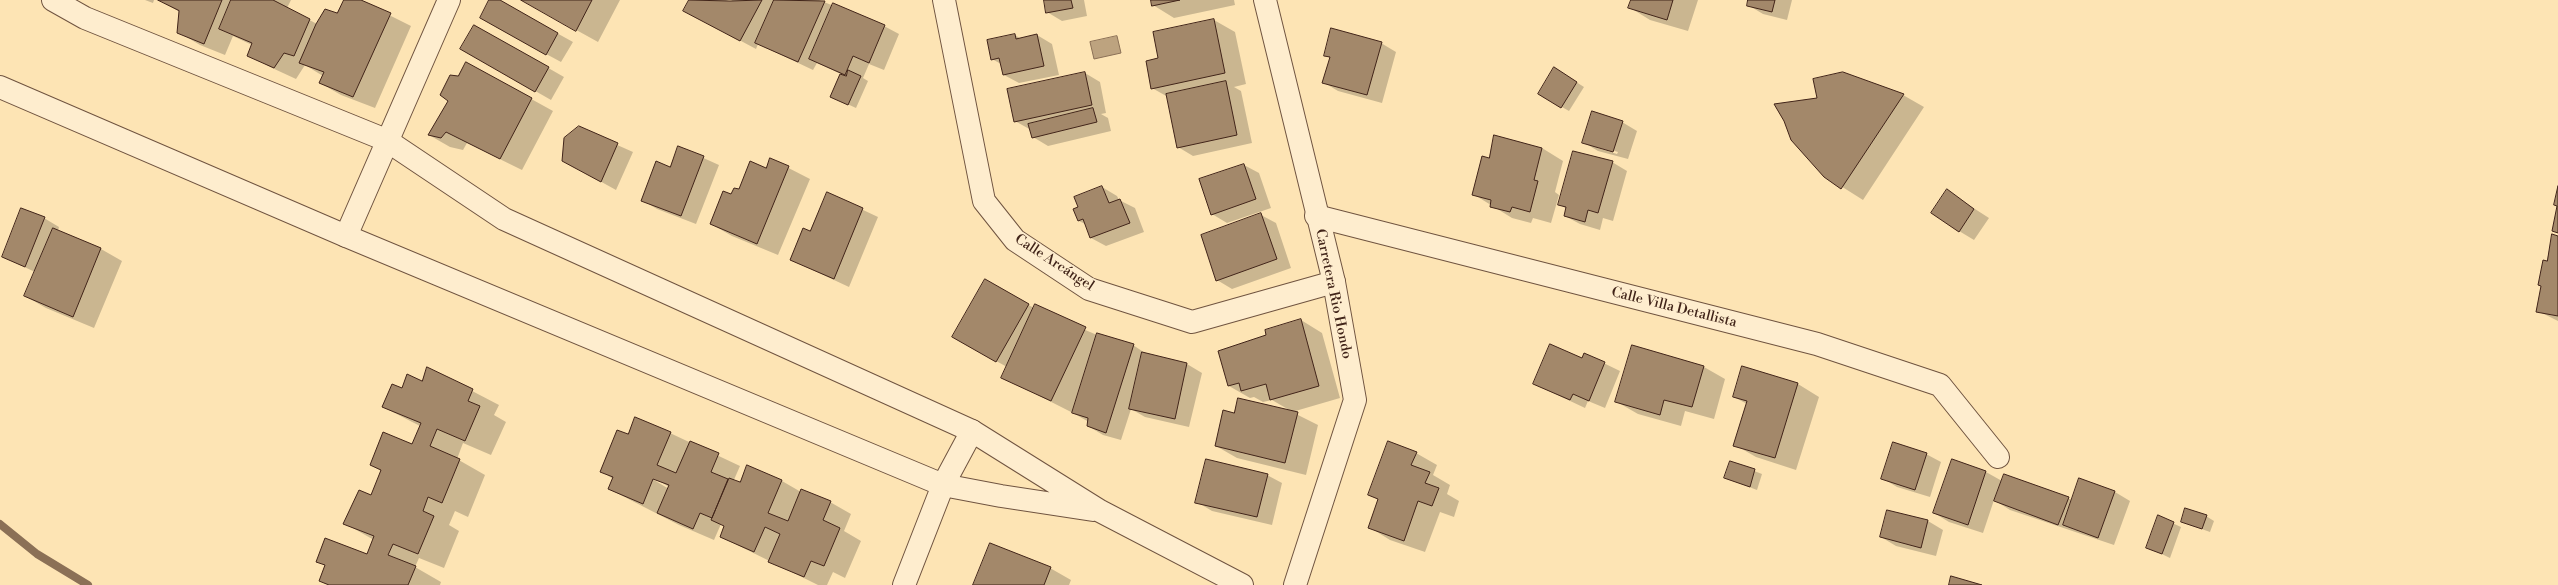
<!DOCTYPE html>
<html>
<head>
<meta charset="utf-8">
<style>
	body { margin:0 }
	canvas { display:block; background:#fde4b4 }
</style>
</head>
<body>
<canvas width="2558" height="585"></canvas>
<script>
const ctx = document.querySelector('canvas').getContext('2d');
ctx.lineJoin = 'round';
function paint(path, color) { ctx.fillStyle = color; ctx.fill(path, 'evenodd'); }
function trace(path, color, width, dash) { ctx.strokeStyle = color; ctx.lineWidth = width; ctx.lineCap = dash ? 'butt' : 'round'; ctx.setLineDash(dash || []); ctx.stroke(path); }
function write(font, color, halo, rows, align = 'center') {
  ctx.font = font + ' "Libre Bodoni",serif'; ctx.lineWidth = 3; ctx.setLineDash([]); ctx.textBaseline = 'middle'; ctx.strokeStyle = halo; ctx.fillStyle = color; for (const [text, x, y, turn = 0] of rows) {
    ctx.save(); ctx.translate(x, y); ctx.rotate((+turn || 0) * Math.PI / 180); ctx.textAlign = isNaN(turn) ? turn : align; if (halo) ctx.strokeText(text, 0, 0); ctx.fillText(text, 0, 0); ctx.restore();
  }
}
const water = new Path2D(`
	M1117,36L1121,53L1094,59L1090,42Z`);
const shadow = new Path2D(`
	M145,0H154L153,3Z
	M159,0H291L287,8L317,24L338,15L345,0H359L411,26L375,108L341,95L320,83L323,76L305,65L296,79L270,67L249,55L252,45L233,36L225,55L200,45L178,32L180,12Z
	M490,0H497L573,42L561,62L496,27Z
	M522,0H620L598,42Z
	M690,0H726L731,2L732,0H819L884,26L899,34L884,70L869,64L863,78L868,81L856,108L832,97L841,74L817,63L813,70L758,44L756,49L685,11Z
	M1045,0H1084L1087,16L1062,21L1047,12Z
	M1152,0H1234L1235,5L1174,18L1153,5Z
	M1632,0H1698L1688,31L1650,20L1629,7Z
	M1749,0H1792L1787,20L1763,14L1748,5Z
	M1214,20L1235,32L1246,84L1234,87L1241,91L1252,143L1193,156L1178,147L1168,97L1152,88L1159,59Z
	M475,26L564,77L551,100L462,49Z
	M1015,35L1021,39L1037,35L1052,44L1059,75L1019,83L1004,75L1001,64L992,59Z
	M1381,43L1396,52L1382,103L1338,91L1323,82L1330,58L1325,55Z
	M466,63L553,111L522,170L467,143L463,150L450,147L429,135L449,101Z
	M1085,73L1100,82L1106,113L1101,114L1108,118L1111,131L1048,146L1033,137L1031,130L1015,121Z
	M1562,73L1584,87L1569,111L1539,94Z
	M1903,95L1924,107L1863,200L1825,176Z
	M1622,122L1637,131L1628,159L1598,151L1583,142ZM1598,146L1618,152L1617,154L1598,148Z
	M579,128L633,152L616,190L578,169Z
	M1495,136L1542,148L1563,161L1555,192L1559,195L1551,223L1533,218L1531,223L1512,218L1473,194L1490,159Z
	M679,147L719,165L696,224L657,209L642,200L671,168Z
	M771,159L810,179L778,255L732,236L711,224L732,195L767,169Z
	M1612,162L1627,171L1613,221L1603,218L1600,230L1580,224L1565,216L1567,209L1559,204Z
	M1244,165L1259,173L1271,208L1227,223L1212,214L1201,180Z
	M1102,187L1117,196L1119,200L1135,208L1144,232L1106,246L1091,238L1087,225L1079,221V208L1075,197Z
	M1947,191L1989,218L1974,240L1959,231Z
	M827,193L878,217L849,287L791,260L811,232Z
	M1261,215L1276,223L1291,268L1232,289L1217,280Z
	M44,218L59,227L58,231L101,249L122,261L94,328L46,308L25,296L35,272L3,257Z
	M2558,237V321L2538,311L2547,262Z
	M985,281L1034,308L1097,335L1133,345L1148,355L1187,364L1202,373L1189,427L1145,417L1131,409L1121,440L1103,435L1088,426L1089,422L1073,413L1002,377L1007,367L953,337Z
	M1301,320L1322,333L1340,398L1292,412L1318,425L1306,475L1237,458L1216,446L1235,414L1291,411L1272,400L1263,402L1254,397L1250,398L1229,386L1267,336Z
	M1633,347L1704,367L1725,379L1714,419L1685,411L1681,426L1638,414L1617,402Z
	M1585,354L1620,371L1605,408L1588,401L1585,408L1534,384L1583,359Z
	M1743,367L1798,384L1819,397L1796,470L1756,457L1735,445L1747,404L1734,397Z
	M428,368L499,405L494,415L506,422L491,455L463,443L457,459L485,475L468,517L455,511L449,525L459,531L444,568L419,558L415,567L441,582L440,585H328L320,581L326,566L317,561L368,555L374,540L344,523L372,496L381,471L371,465L413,446L420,426L383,407L402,389L423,382Z
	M670,433L740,466L733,482L740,483L748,467L782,481L801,492L830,502L851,514L844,531L861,541L845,578L833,572L827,585H818L721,537L725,526L721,524L714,540L679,525L609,489L613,479L601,471L628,436ZM650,475L669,487V489L649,477Z
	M1416,453L1437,465L1433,475L1450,485L1447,494L1459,501L1454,517L1440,512L1425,552L1390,540L1369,527L1379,500L1369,495Z
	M1926,454L1941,462L1930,497L1897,487L1882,478Z
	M1952,460L1986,472L2002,481L2073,500L2080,479L2115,492L2130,501L2114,545L2010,510L1994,500L1983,533L1949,522L1934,513Z
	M1731,462L1762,474L1757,490L1725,478Z
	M1267,475L1282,483L1272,525L1212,511L1197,502Z
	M2206,516L2214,521L2210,532L2182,522Z
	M2159,517L2181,527L2170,558L2147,547Z
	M1928,521L1943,530L1936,556L1896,546L1881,537Z
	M1050,568L1071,580L1069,585H974Z`);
const stream = new Path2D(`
	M0,524L37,554L88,585`);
const building = new Path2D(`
	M158,0H222L204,44L177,33L179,11Z
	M231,0H273L310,19L294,56L284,53L274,68L247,56L252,43L219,29Z
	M344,0H361L391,13L353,97L319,83L324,72L299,63L316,24L325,9L337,13Z
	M489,0H500L558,33L546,55L480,18Z
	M521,0H592L576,31Z
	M689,0L730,1L762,0L740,41L683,11Z
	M774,0L825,1L798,62L755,43Z
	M1044,0H1071L1073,8L1046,13Z
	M1151,0H1180L1152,6Z
	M1631,0H1673L1667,20L1628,8Z
	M1748,0H1775L1772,12L1747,6Z
	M833,3L885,25L869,63L853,56L845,75L809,59Z
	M1214,19L1225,73L1151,89L1146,61L1158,58L1153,32Z
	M474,25L549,67L535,92L460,49Z
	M1331,28L1382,42L1367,95L1322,83L1330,57L1324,56Z
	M1015,34L1016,39L1037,34L1044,66L1003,75L999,58L991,60L987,40Z
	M466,62L532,98L500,159L446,132L441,138L428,135L448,101L440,95L450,75L458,76Z
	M1554,67L1577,82L1561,108L1538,94Z
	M848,70L861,76L848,105L830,97L840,74L846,76Z
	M1085,72L1092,105L1014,122L1007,89Z
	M1843,72L1904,94L1841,189L1824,177L1791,140L1784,121L1774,104L1817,98L1813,79Z
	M1226,81L1237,135L1177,148L1166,94Z
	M1093,108L1097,122L1032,138L1028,124Z
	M1592,111L1623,121L1613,152L1582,143Z
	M579,126L618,143L601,182L562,161L564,138Z
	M1494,135L1542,148L1534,180L1538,181L1530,212L1512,207L1510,212L1490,207L1491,200L1472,195L1482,156L1489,158Z
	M678,146L704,156L681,216L641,201L656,161L670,167Z
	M1573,151L1613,161L1598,213L1588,210L1585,222L1564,216L1566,207L1558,205Z
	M770,158L789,166L757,244L710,224L723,191L731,194L734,188L739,189L750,161L766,168Z
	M1244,164L1256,199L1211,215L1199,179Z
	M1102,186L1109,203L1120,199L1130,223L1090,238L1083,219L1078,221L1073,209L1078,207L1074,197Z
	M2558,186V233L2552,231L2557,206L2554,205Z
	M1947,189L1974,209L1959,232L1931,213Z
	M827,192L863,208L834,279L790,260L803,228L810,231Z
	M21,208L45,217L25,267L2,257Z
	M1261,213L1277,259L1216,281L1201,235Z
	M53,228L101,248L73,317L24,296Z
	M2552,234L2558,236V316L2536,312L2541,286L2538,285L2543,260L2547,261Z
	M985,279L1029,304L996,362L952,337Z
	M1035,304L1086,327L1051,401L1001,378Z
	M1301,319L1319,386L1270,400L1266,384L1241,391L1239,383L1228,386L1218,351L1266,335L1265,330Z
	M1097,333L1134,344L1106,433L1087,426L1088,418L1072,413Z
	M1550,344L1582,358L1584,353L1605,362L1589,401L1573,394L1570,400L1533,384Z
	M1632,345L1704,366L1692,407L1664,400L1660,415L1615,402Z
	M1142,352L1187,363L1175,419L1129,409Z
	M1742,366L1798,383L1775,458L1733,446L1747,401L1733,397Z
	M427,367L473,389L468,401L480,406L465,441L437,429L430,446L460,459L442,503L428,497L423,511L434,516L418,554L393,544L388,555L416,566L408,585H329L319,581L325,565L316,562L325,538L367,554L374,536L343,524L359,490L371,495L381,470L370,465L383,432L412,444L421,423L382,407L392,384L402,388L407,374L422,381Z
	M1238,398L1298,412L1285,463L1215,446L1223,410L1234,413Z
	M635,417L671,432L657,465L676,473L690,441L719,453L711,472L728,479L712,518L700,513L693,529L657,513L669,485L653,479L643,504L608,489L613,477L600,472L617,430L628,434Z
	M1388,441L1417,452L1411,465L1430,472L1425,483L1439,488L1432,506L1418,501L1404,541L1368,528L1378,499L1368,495Z
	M1893,442L1927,453L1915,490L1881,479Z
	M1206,459L1268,474L1257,517L1195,503Z
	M1952,459L1986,471L1968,525L1933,513Z
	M1730,461L1755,469L1750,487L1724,478Z
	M747,465L782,480L768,513L788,521L801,489L831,501L823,520L840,528L824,566L811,561L804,577L768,562L780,534L765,527L754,552L720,537L724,526L711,520L729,478L740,482Z
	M2004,474L2069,497L2058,525L1994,501Z
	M2079,478L2115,491L2098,538L2063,525Z
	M2185,508L2207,515L2202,529L2181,522Z
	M1887,510L1928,520L1921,548L1880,537Z
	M2158,515L2174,522L2162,554L2146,548Z
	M990,543L1051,567L1044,585H973Z
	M1951,576L1982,585H1949Z`);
const minor = new Path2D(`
	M944,0L984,201L1015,240L1089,289L1192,322L1334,282
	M1316,216L1817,344L1940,385L1998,457
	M346,236L449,0
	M904,585L943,485L972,431`);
const tertiary = new Path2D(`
	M53,0L85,18L386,140L504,219L972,431L1100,511L1242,585
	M1265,0L1334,282L1355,400L1295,585
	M0,87L346,236L943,485L1001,496L1093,510`);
const streetNames = [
	["Calle Arcángel",1054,263,33],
	["Carretera Rio Hondo",1333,294,78],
	["Calle Villa Detallista",1674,308,14]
];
paint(water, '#bda37f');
trace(water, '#8b7056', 1);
paint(shadow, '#0003');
trace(stream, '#8b7056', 8);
paint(building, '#a3886a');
trace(building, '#412419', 1);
trace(minor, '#705440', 24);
trace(tertiary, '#705440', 24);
trace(minor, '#feedce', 22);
trace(tertiary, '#feedce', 22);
write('14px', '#412419', '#feedce', streetNames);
</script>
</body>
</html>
